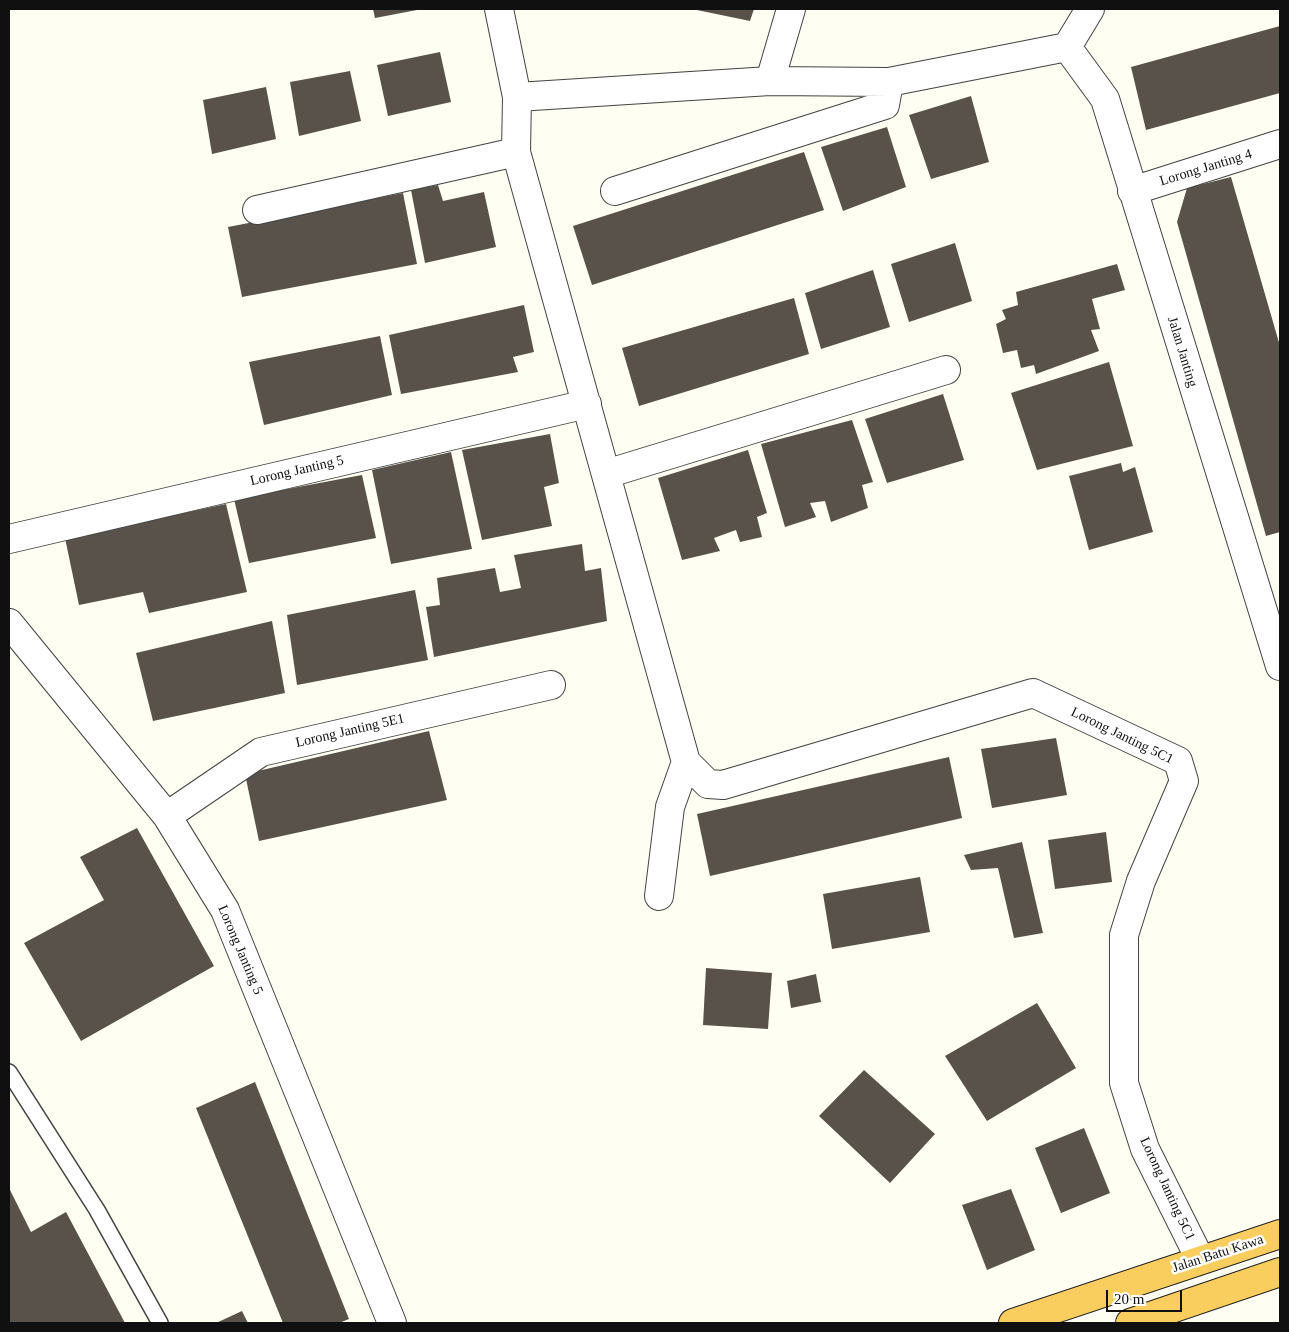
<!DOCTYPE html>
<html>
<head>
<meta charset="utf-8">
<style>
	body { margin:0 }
	#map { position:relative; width:1289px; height:1332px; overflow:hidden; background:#fffef2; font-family:"Times New Roman",serif }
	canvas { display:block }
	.frame { position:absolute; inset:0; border:10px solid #101010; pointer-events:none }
	.scale { position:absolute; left:1106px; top:1290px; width:76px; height:22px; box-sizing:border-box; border:2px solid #101010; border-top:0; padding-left:6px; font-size:15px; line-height:18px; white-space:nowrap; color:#101010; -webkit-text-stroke:4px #fff; paint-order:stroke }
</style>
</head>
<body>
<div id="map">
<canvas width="1289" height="1332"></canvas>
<div class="frame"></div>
<div class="scale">20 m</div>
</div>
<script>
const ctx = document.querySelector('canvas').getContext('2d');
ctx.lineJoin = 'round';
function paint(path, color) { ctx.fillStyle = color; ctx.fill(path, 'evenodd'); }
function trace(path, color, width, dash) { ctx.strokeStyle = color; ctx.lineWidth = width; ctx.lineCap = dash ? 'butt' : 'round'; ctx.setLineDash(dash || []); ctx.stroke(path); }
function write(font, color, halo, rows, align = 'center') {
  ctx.font = font + ' "Times New Roman",serif'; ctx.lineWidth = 5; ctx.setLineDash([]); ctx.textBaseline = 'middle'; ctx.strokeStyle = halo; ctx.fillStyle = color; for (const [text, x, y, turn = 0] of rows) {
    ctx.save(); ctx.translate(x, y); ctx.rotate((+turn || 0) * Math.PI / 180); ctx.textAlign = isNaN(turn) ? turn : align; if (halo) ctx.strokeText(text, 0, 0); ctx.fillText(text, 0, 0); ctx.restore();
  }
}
const building = new Path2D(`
	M373,9H417V10L375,18Z
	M692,9H754L750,21Z
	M1280,26V93L1146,130L1131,67Z
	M440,52L451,102L388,116L377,65Z
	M350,71L361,121L299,136L290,82Z
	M266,87L276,139L212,154L203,100Z
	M971,96L989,162L931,179L909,115Z
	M887,127L906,187L843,211L821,147Z
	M804,152L824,210L592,285L573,226Z
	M1231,177L1280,346V532L1266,536L1177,222L1187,188Z
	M438,185L443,201L484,192L496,247L425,263L411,190Z
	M403,193L417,264L242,297L228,227Z
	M955,243L972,301L909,322L891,264Z
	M1117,264L1125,290L1092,299L1100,329L1091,330L1099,351L1036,374L1034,365L1021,368L1017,350L1003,353L996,324L1006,319L1002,310L1018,305L1016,292Z
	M873,270L890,327L821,349L805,293Z
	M794,298L809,354L639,406L622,348Z
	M524,305L534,352L513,357L518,372L401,394L389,335Z
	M380,336L392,395L264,425L249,362Z
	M1109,362L1133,446L1037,470L1011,393Z
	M943,394L964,460L887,483L865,419Z
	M852,420L873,482L862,485L868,508L831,522L825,501L810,503L816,517L785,527L761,444Z
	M550,434L559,483L544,487L552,526L482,540L462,450Z
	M748,450L767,513L757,517L762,537L740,542L736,530L714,538L720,551L682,560L658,478Z
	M451,452L472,549L391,564L372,470Z
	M1121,463L1123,472L1135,467L1153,532L1089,550L1069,476Z
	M362,475L376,538L249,563L234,499Z
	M226,504L247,592L149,613L143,592L79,605L65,538Z
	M582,544L585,571L601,568L607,621L434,657L426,607L440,605L437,578L495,568L500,592L521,588L514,555Z
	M415,590L428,660L297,685L287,615Z
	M272,621L285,693L153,721L136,653Z
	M429,731L447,800L259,841L245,774Z
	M1056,738L1067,795L992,808L981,749Z
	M949,757L962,818L710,876L697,814Z
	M137,828L214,966L81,1041L24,943L104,900L80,857Z
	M1106,832L1112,882L1055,889L1048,840Z
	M1022,842L1043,933L1014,938L998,868L971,870L964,855Z
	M920,877L930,932L832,949L823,894Z
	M706,968L772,973L768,1029L703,1025Z
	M816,974L821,1002L791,1008L787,981Z
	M1037,1003L1076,1068L987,1121L945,1056Z
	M864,1070L935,1134L890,1183L819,1116Z
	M255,1082L349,1319L339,1323H283L196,1108Z
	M1084,1128L1110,1193L1061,1213L1035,1148Z
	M9,1188L31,1232L66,1212L125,1323H9Z
	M1011,1189L1035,1250L987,1270L962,1205Z
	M242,1311L248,1323H216Z`);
const service = new Path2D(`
	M9,1072L97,1210L160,1323`);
const minor = new Path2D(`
	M499,9L517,97L516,152L686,762L670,807L659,896
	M1067,47L1105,99L1280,666
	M770,81L791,9
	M517,97L770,81L889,82L1067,47L1090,9
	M615,191L885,105L889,82
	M1132,191L1280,144
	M257,210L516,152
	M606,474L946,370
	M9,539L587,404
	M9,623L167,816L225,910L392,1323
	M686,762L708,784L723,785L1033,693L1178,761L1184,781L1141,881L1124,935V1083L1145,1149L1200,1259
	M167,816L261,752L551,685`);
const trunk = new Path2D(`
	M1013,1323L1280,1234
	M1130,1323L1280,1272`);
const streetNames = [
	["Lorong Janting 4",1206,168,-17],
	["Jalan Janting",1182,352,73],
	["Lorong Janting 5",297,471,-13],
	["Lorong Janting 5E1",350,731,-13],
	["Lorong Janting 5C1",1122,736,26],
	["Lorong Janting 5",240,950,67],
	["Lorong Janting 5C1",1167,1189,65],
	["Jalan Batu Kawa",1218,1254,-18]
];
paint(building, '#59524b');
trace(service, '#434343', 18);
trace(minor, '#434343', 30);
trace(trunk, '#212121', 30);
trace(service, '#fff', 15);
trace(minor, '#fff', 28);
trace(trunk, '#f9ce5f', 28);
write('14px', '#101010', '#fff', streetNames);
</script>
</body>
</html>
